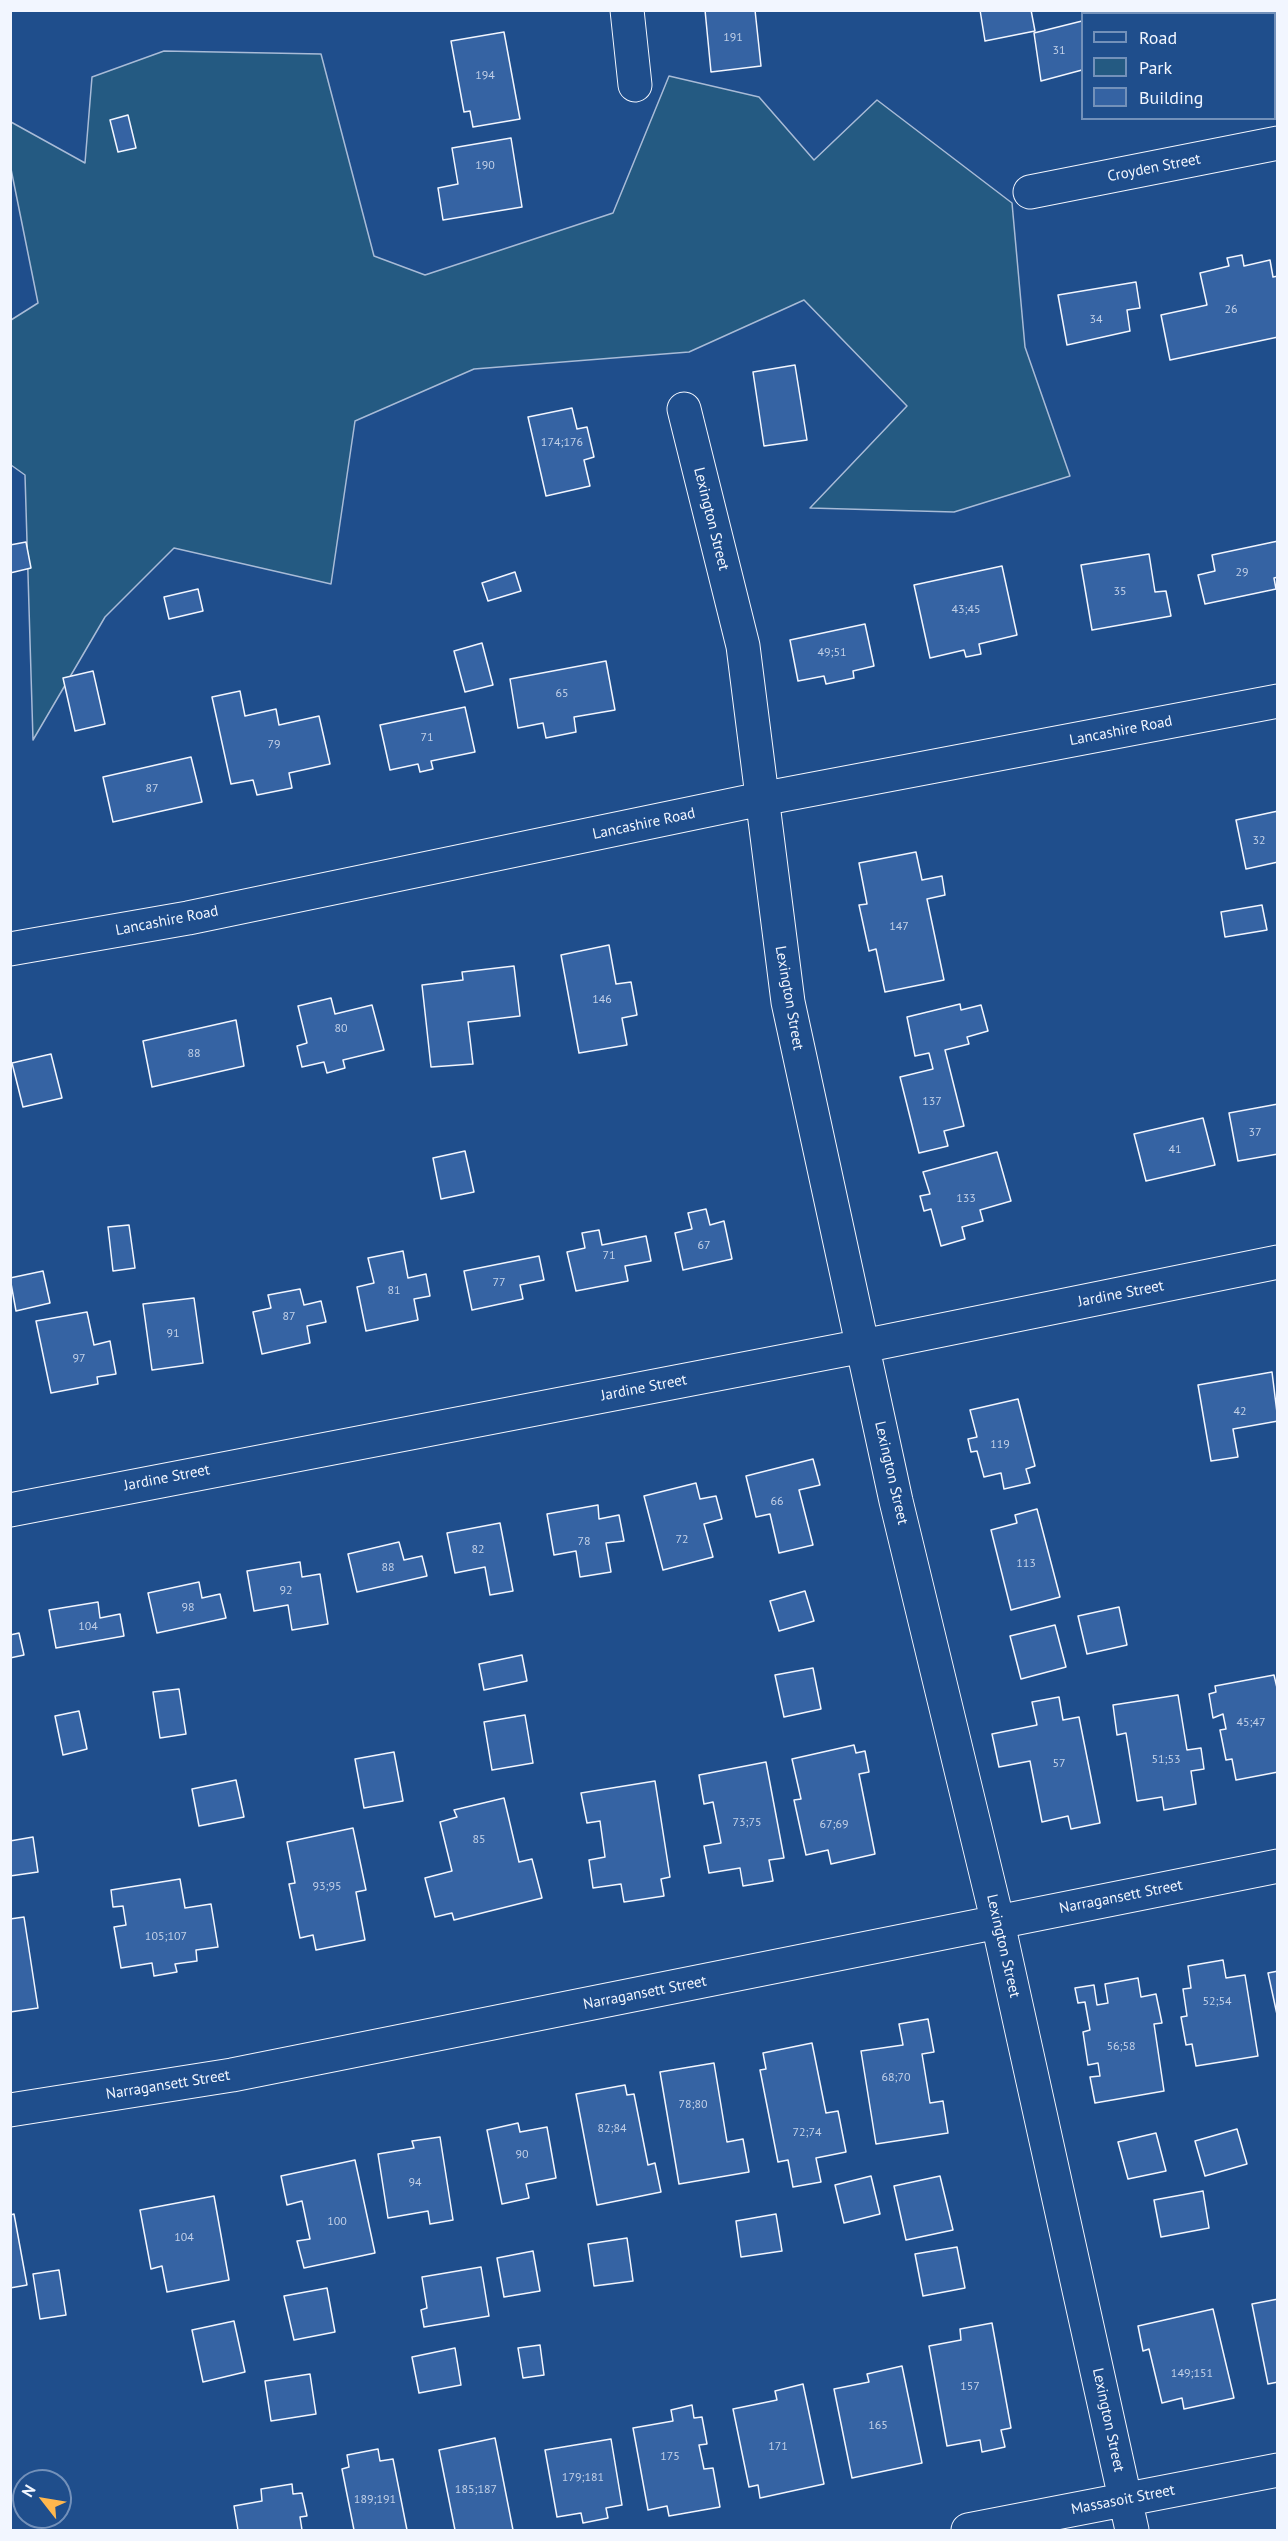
<!DOCTYPE html>
<html>
<head>
<meta charset="utf-8">
<style>
	body { margin:0 }
	#map { position:relative; width:1288px; height:2541px; overflow:hidden; background:#1f4e8c; font-family:"PT Sans",sans-serif }
	canvas { display:block }
	.frame { position:absolute; inset:0; border:12px solid #f2f6ff; pointer-events:none }
	.legend { position:absolute; left:1081px; top:12px; width:195px; height:108px; box-sizing:border-box; background:#1f4e8c; border:2px solid #7391ba; margin:0; padding:8px 10px; list-style:none; font-size:18px; color:#f2f6ff }
	.legend li { display:flex; align-items:center; gap:12px; height:30px }
	.legend b { width:30px; border:2px solid #7391ba }
	.north { position:absolute; left:12px; top:2469px; width:60px; height:60px; box-sizing:border-box; background:#1f4e8c; border:2px solid #7391ba; border-radius:50%; rotate:301deg; font-size:16px; font-weight:700; line-height:24px; text-align:center; color:#f2f6ff }
	.north::after { content:''; display:block; margin:auto; width:21px; height:27px; background:#ffb74d; clip-path:polygon(50% 0,100% 100%,50% 72%,0 100%) }
</style>
</head>
<body>
<div id="map">
<canvas width="1288" height="2541"></canvas>
<div class="frame"></div>
<ul class="legend">
<li><b style="height:8px;background:#1f4e8c"></b>Road</li>
<li><b style="height:16px;background:#245a82"></b>Park</li>
<li><b style="height:16px;background:#3563a3"></b>Building</li>
</ul>
<div class="north">N</div>
</div>
<script>
const ctx = document.querySelector('canvas').getContext('2d');
ctx.lineJoin = 'round';
function paint(path, color) { ctx.fillStyle = color; ctx.fill(path, 'evenodd'); }
function trace(path, color, width, dash) { ctx.strokeStyle = color; ctx.lineWidth = width; ctx.lineCap = dash ? 'butt' : 'round'; ctx.setLineDash(dash || []); ctx.stroke(path); }
function write(font, color, halo, rows, align = 'center') {
  ctx.font = font + ' "PT Sans",sans-serif'; ctx.lineWidth = 4.5; ctx.setLineDash([]); ctx.textBaseline = 'middle'; ctx.strokeStyle = halo; ctx.fillStyle = color; for (const [text, x, y, turn = 0] of rows) {
    ctx.save(); ctx.translate(x, y); ctx.rotate((+turn || 0) * Math.PI / 180); ctx.textAlign = isNaN(turn) ? turn : align; if (halo) ctx.strokeText(text, 0, 0); ctx.fillText(text, 0, 0); ctx.restore();
  }
}
const green = new Path2D(`
	M164,51L321,54L374,256L425,275L613,213L669,76L759,97L814,160L877,100L1012,203L1025,347L1070,476L954,512L810,508L907,406L804,300L689,352L474,369L355,421L331,584L174,548L105,617L33,740L25,475L11,465V320L38,303L11,169V122L85,163L92,77Z`);
const building = new Path2D(`
	M705,10H755L761,66L711,72Z
	M980,10H1031L1035,31L985,41Z
	M1177,10H1245L1246,14H1177Z
	M1082,21V70L1041,81L1034,33Z
	M504,32L520,119L473,127L470,111L464,112L451,41Z
	M128,115L136,148L118,152L110,120Z
	M511,138L522,207L443,220L438,188L458,184L452,148Z
	M1242,255L1244,266L1270,260L1273,277L1278,276V337L1170,360L1161,315L1207,305L1200,273L1229,266L1227,258Z
	M1136,282L1140,308L1127,310L1130,331L1067,345L1058,295Z
	M795,365L807,440L764,446L753,372Z
	M572,408L577,429L587,427L594,457L584,460L590,486L546,496L528,417Z
	M1278,541V577L1274,578L1276,589L1205,604L1198,575L1215,571L1212,555Z
	M26,542L31,568L10,573V545Z
	M1149,554L1155,592L1166,591L1171,616L1092,630L1081,565Z
	M1002,566L1017,635L979,644L981,654L966,657L964,650L930,658L914,585Z
	M515,572L521,591L488,601L482,583Z
	M198,589L203,611L169,619L164,597Z
	M865,624L874,666L853,671L854,678L826,684L824,676L798,681L790,640Z
	M482,643L493,685L465,692L454,651Z
	M606,661L615,710L574,717L576,732L546,738L543,723L518,728L510,679Z
	M93,671L105,724L75,731L63,678Z
	M240,691L245,716L276,709L279,725L319,716L330,764L289,773L292,788L257,795L253,780L231,784L212,697Z
	M465,707L475,752L431,761L433,769L420,772L418,764L390,770L380,725Z
	M191,757L202,802L113,822L103,777Z
	M1278,811V862L1246,869L1236,820Z
	M916,852L922,880L942,876L945,895L927,899L944,980L885,992L876,949L869,951L859,905L867,904L859,863Z
	M1262,905L1267,930L1225,937L1221,912Z
	M609,945L616,984L631,982L637,1015L622,1018L627,1045L579,1053L561,955Z
	M514,966L520,1016L468,1022L473,1064L431,1067L422,985L463,980L462,972Z
	M331,998L335,1014L372,1005L384,1050L343,1060L345,1068L327,1073L324,1062L302,1067L297,1046L307,1043L298,1006Z
	M960,1004L961,1010L981,1005L988,1031L967,1037L969,1044L945,1050L964,1126L944,1131L948,1146L919,1153L900,1077L933,1069L929,1053L915,1056L907,1017Z
	M236,1020L244,1066L152,1087L143,1041Z
	M51,1054L62,1098L23,1107L12,1063Z
	M1278,1104V1154L1238,1161L1229,1113Z
	M1203,1118L1215,1165L1146,1181L1134,1134Z
	M465,1151L474,1192L441,1199L433,1158Z
	M997,1152L1011,1201L980,1210L983,1221L962,1227L965,1239L941,1246L931,1209L924,1211L920,1196L930,1194L923,1172Z
	M706,1209L710,1225L724,1221L732,1259L683,1270L675,1233L692,1229L688,1213Z
	M129,1225L135,1268L113,1271L108,1227Z
	M599,1230L602,1245L646,1236L651,1261L625,1266L628,1281L576,1291L567,1252L585,1248L582,1233Z
	M403,1251L408,1278L426,1274L430,1296L414,1299L418,1320L366,1331L357,1287L374,1283L368,1258Z
	M539,1256L544,1280L520,1285L523,1299L472,1310L464,1271Z
	M43,1271L50,1303L16,1311L10,1278Z
	M300,1289L304,1305L321,1301L326,1322L307,1326L310,1343L262,1354L253,1312L271,1308L268,1295Z
	M194,1298L203,1363L152,1370L143,1304Z
	M87,1312L94,1345L110,1341L116,1374L97,1377L98,1384L51,1393L36,1321Z
	M1272,1372L1278,1421L1233,1429L1238,1457L1211,1461L1198,1385Z
	M1018,1399L1035,1466L1026,1469L1030,1483L1004,1489L1001,1473L984,1477L977,1451L971,1452L968,1439L977,1437L970,1410Z
	M813,1459L820,1485L799,1490L813,1545L779,1553L770,1514L756,1517L746,1476Z
	M696,1483L700,1499L716,1496L722,1519L704,1524L713,1557L663,1570L644,1496Z
	M598,1505L599,1519L619,1515L624,1541L606,1543L611,1572L580,1577L576,1551L554,1555L547,1514Z
	M1037,1509L1060,1597L1011,1610L991,1530L1017,1523L1015,1515Z
	M500,1523L513,1591L490,1595L485,1567L455,1573L447,1533Z
	M399,1542L404,1560L422,1556L427,1576L357,1592L348,1554Z
	M300,1562L302,1577L320,1574L328,1624L292,1630L288,1605L254,1611L247,1571Z
	M199,1582L202,1598L220,1594L226,1618L157,1633L148,1593Z
	M805,1591L814,1621L779,1631L770,1601Z
	M98,1602L100,1618L120,1614L124,1636L56,1648L49,1610Z
	M1119,1607L1127,1645L1087,1654L1078,1616Z
	M1055,1625L1066,1667L1021,1679L1010,1636Z
	M19,1633L24,1655L10,1658V1635Z
	M522,1655L527,1681L484,1690L479,1664Z
	M813,1668L821,1709L784,1717L775,1675Z
	M1274,1675L1278,1692V1772L1236,1780L1232,1759L1226,1760L1220,1730L1226,1729L1223,1714L1213,1718L1209,1694L1216,1692L1215,1686Z
	M179,1689L186,1734L160,1738L153,1692Z
	M1178,1695L1187,1750L1201,1748L1204,1769L1191,1771L1196,1804L1164,1810L1162,1797L1137,1801L1126,1733L1117,1735L1113,1705Z
	M1059,1697L1063,1720L1079,1717L1100,1823L1071,1829L1068,1816L1042,1822L1030,1761L999,1767L992,1734L1037,1725L1032,1702Z
	M79,1711L87,1749L63,1755L55,1716Z
	M525,1715L533,1763L492,1770L484,1722Z
	M854,1745L856,1753L865,1751L869,1772L859,1774L875,1854L831,1864L828,1850L806,1855L794,1800L801,1799L792,1759Z
	M394,1752L403,1801L364,1808L355,1759Z
	M766,1762L784,1858L769,1860L773,1881L743,1886L740,1868L709,1873L704,1846L721,1843L713,1802L704,1804L699,1775Z
	M236,1780L244,1817L199,1826L192,1789Z
	M655,1781L670,1877L661,1879L664,1896L624,1902L621,1884L593,1888L589,1860L605,1857L600,1821L587,1823L581,1793Z
	M504,1798L519,1862L532,1859L542,1898L454,1920L452,1913L435,1917L425,1878L452,1871L440,1822L457,1817L454,1810Z
	M353,1828L366,1890L356,1892L365,1940L316,1950L313,1935L300,1938L289,1884L295,1883L287,1842Z
	M33,1837L38,1872L10,1876V1841Z
	M180,1879L185,1908L211,1904L218,1947L196,1950L197,1961L175,1964L177,1972L154,1976L152,1963L121,1968L114,1927L126,1925L123,1906L113,1907L111,1890Z
	M24,1917L38,2008L10,2012V1919Z
	M1223,1960L1226,1978L1245,1975L1258,2056L1196,2066L1192,2044L1186,2045L1181,2017L1187,2016L1183,1989L1191,1988L1188,1966Z
	M1278,1971V2019L1268,1973Z
	M1138,1978L1141,1997L1156,1994L1162,2023L1154,2024L1164,2091L1095,2103L1090,2077L1100,2076L1098,2063L1088,2065L1083,2032L1090,2030L1085,2002L1078,2003L1075,1988L1094,1985L1097,2005L1108,2003L1105,1984Z
	M928,2019L934,2052L922,2054L930,2103L943,2101L948,2133L876,2144L861,2051L903,2045L899,2024Z
	M812,2043L826,2113L838,2111L846,2152L816,2158L821,2182L793,2187L788,2160L778,2162L760,2070L766,2069L763,2053Z
	M714,2063L727,2142L743,2139L749,2172L679,2184L660,2072Z
	M625,2085L627,2095L634,2094L648,2165L655,2163L661,2192L597,2205L576,2094Z
	M518,2123L520,2132L547,2127L556,2178L526,2184L529,2198L502,2204L487,2130Z
	M1237,2129L1247,2164L1205,2176L1195,2141Z
	M1156,2133L1166,2171L1128,2179L1118,2142Z
	M440,2137L453,2220L430,2224L428,2211L388,2218L378,2154L414,2148L412,2141Z
	M355,2160L375,2253L304,2268L297,2241L310,2239L302,2201L287,2205L281,2176Z
	M871,2176L880,2214L844,2223L835,2185Z
	M940,2176L953,2230L906,2240L894,2186Z
	M1203,2191L1209,2228L1161,2237L1154,2200Z
	M214,2196L229,2280L167,2292L162,2266L151,2269L140,2210Z
	M14,2214L27,2285L10,2288V2215Z
	M776,2214L782,2251L741,2257L736,2221Z
	M627,2238L633,2281L594,2286L588,2244Z
	M957,2247L965,2288L923,2296L915,2254Z
	M533,2251L540,2291L504,2297L497,2258Z
	M481,2267L489,2316L424,2327L421,2310L427,2308L422,2277Z
	M59,2270L66,2315L40,2319L33,2274Z
	M327,2288L335,2332L294,2340L284,2296Z
	M1278,2299V2382L1268,2384L1252,2304Z
	M1213,2309L1234,2398L1184,2409L1182,2398L1162,2403L1149,2349L1143,2351L1138,2326Z
	M234,2321L245,2372L203,2382L192,2330Z
	M992,2323L1011,2428L1001,2430L1005,2447L982,2452L980,2440L947,2446L929,2346L961,2340L960,2329Z
	M540,2345L544,2375L523,2378L518,2348Z
	M455,2348L461,2385L419,2393L412,2357Z
	M902,2366L922,2463L852,2478L834,2389L869,2382L867,2374Z
	M310,2374L316,2414L271,2421L265,2381Z
	M803,2384L824,2484L760,2498L758,2485L749,2487L733,2409L777,2400L775,2391Z
	M692,2405L694,2418L702,2417L707,2444L699,2445L704,2469L713,2468L720,2507L669,2516L667,2506L648,2510L633,2428L673,2421L671,2410Z
	M495,2438L513,2530H455L439,2450Z
	M611,2439L622,2505L606,2508L608,2518L583,2523L581,2513L557,2517L545,2450Z
	M378,2449L380,2461L393,2459L407,2530H354L342,2469L349,2467L347,2455Z
	M292,2484L293,2494L302,2493L307,2516L300,2517L302,2530H238L234,2506L262,2501L261,2489Z`);
const street = new Path2D(`
	M627,10L635,85
	M1030,192L1278,143
	M684,409L743,646L788,1002L896,1501L998,1923L1132,2530
	M10,949L188,918L761,799L1278,701
	M10,1510L863,1346L1278,1262
	M10,2110L232,2075L1278,1866
	M968,2530L1278,2470`);
const numberNames = [
	["191",733,38],
	["31",1059,51],
	["194",485,76],
	["190",485,166],
	["26",1231,310],
	["34",1096,320],
	["174;176",562,443],
	["29",1242,573],
	["35",1120,592],
	["43;45",966,610],
	["49;51",832,653],
	["65",562,694],
	["71",427,738],
	["79",274,745],
	["87",152,789],
	["32",1259,841],
	["147",899,927],
	["146",602,1000],
	["80",341,1029],
	["88",194,1054],
	["137",932,1102],
	["37",1255,1133],
	["41",1175,1150],
	["133",966,1199],
	["67",704,1246],
	["71",609,1256],
	["77",499,1283],
	["81",394,1291],
	["87",289,1317],
	["91",173,1334],
	["97",79,1359],
	["42",1240,1412],
	["119",1000,1445],
	["66",777,1502],
	["72",682,1540],
	["78",584,1542],
	["82",478,1550],
	["113",1026,1564],
	["88",388,1568],
	["92",286,1591],
	["98",188,1608],
	["104",88,1627],
	["45;47",1251,1723],
	["51;53",1166,1760],
	["57",1059,1764],
	["73;75",747,1823],
	["67;69",834,1825],
	["85",479,1840],
	["93;95",327,1887],
	["105;107",166,1937],
	["52;54",1217,2002],
	["56;58",1121,2047],
	["68;70",896,2078],
	["78;80",693,2105],
	["82;84",612,2129],
	["72;74",807,2133],
	["90",522,2155],
	["94",415,2183],
	["100",337,2222],
	["104",184,2238],
	["149;151",1192,2374],
	["157",970,2387],
	["165",878,2426],
	["171",778,2447],
	["175",670,2457],
	["179;181",583,2478],
	["185;187",476,2490],
	["189;191",375,2500]
];
const streetNames = [
	["Croyden Street",1154,168,-11],
	["Lexington Street",711,519,76],
	["Lancashire Road",1121,731,-11],
	["Lancashire Road",644,824,-12],
	["Lancashire Road",167,921,-11],
	["Lexington Street",789,998,80],
	["Jardine Street",1121,1294,-11],
	["Jardine Street",644,1388,-11],
	["Lexington Street",891,1473,77],
	["Jardine Street",167,1478,-11],
	["Narragansett Street",1121,1897,-11],
	["Lexington Street",1003,1946,77],
	["Narragansett Street",645,1993,-11],
	["Narragansett Street",168,2085,-9],
	["Lexington Street",1108,2420,78],
	["Massasoit Street",1123,2500,-11]
];
paint(green, '#245a82');
trace(green, '#a8bbd7', 1.5);
paint(building, '#3563a3');
trace(building, '#f2f6ff', 1.5);
trace(street, '#f2f6ff', 35);
trace(street, '#1f4e8c', 33);
write('12px', '#c3d1e8', null, numberNames);
write('15px', '#f2f6ff', '#1f4e8c', streetNames);
</script>
</body>
</html>
